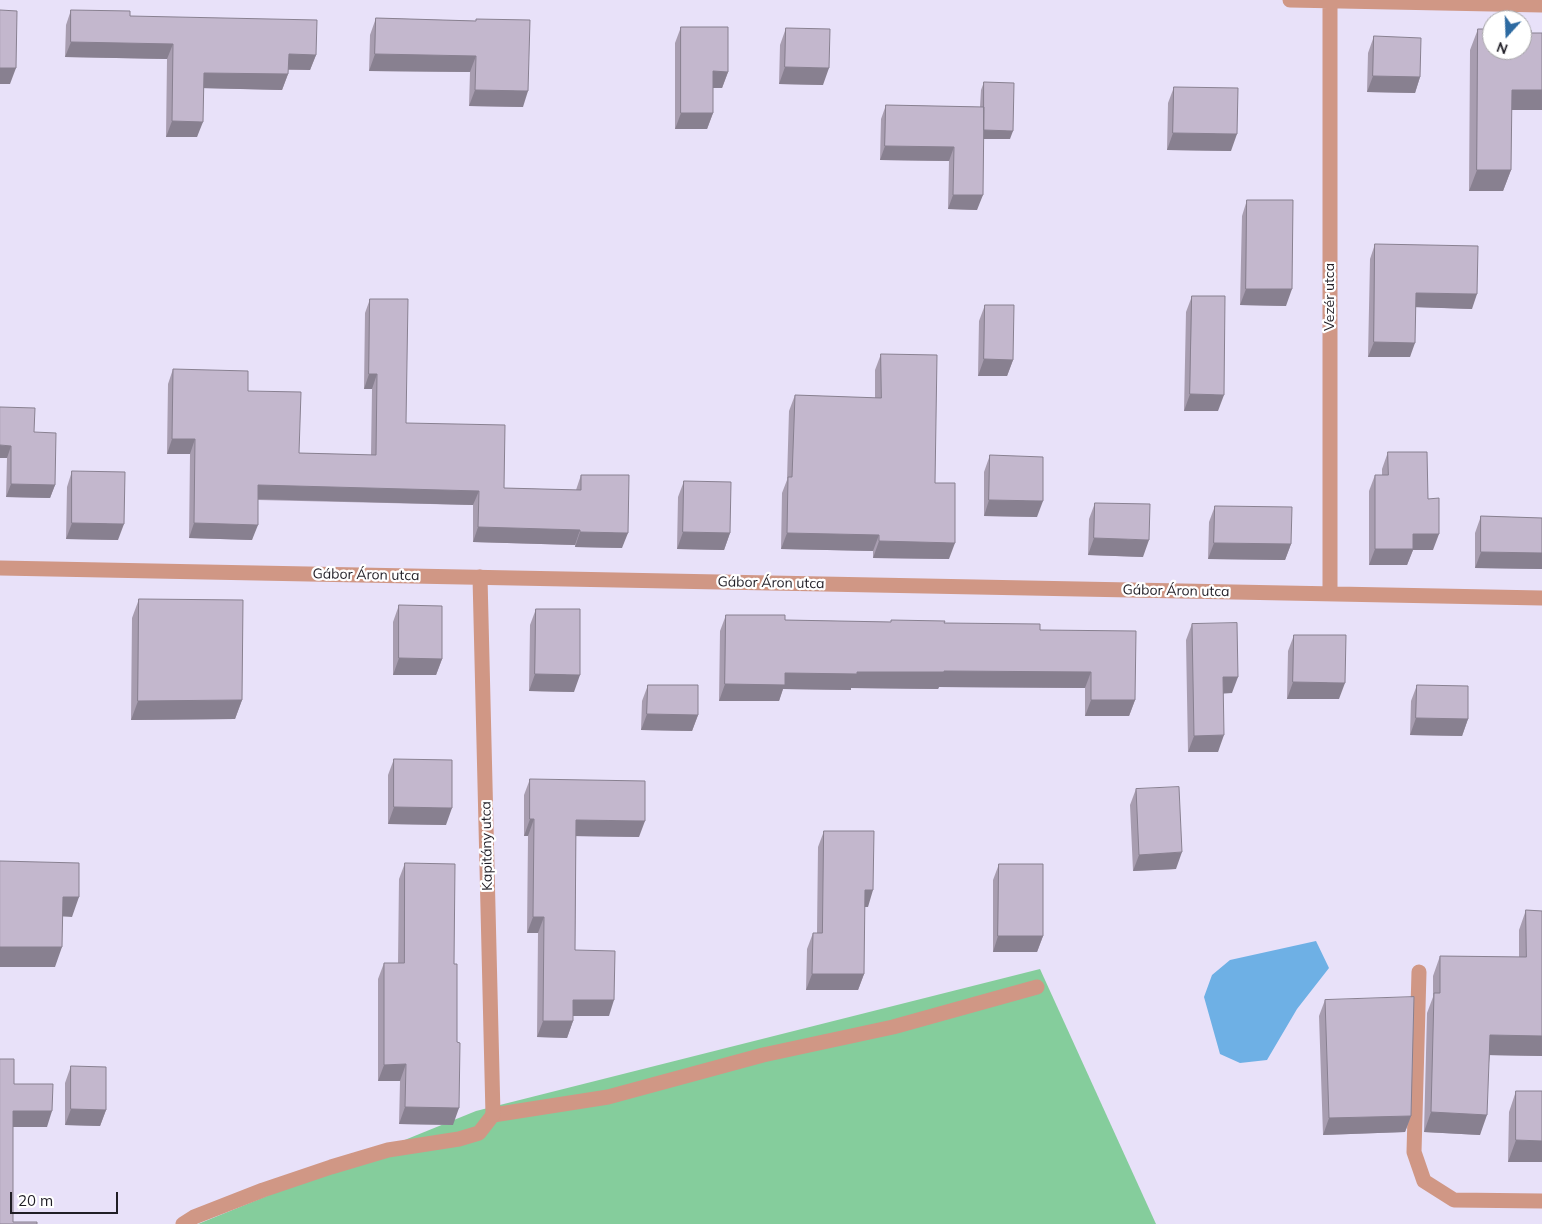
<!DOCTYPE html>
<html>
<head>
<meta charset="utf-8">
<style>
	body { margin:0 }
	#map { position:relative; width:1542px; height:1224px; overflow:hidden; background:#e8e1f9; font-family:Mulish,sans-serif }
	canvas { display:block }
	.north { position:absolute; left:1482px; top:10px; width:50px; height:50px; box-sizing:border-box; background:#fff; border:1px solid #a6a5a8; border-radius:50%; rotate:200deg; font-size:14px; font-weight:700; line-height:20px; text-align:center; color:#201e26 }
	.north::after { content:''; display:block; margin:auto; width:18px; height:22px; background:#2d6aa1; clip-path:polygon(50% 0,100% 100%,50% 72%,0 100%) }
	.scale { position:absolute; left:10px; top:1192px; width:108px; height:22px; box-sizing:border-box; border:2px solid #201e26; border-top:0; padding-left:6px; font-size:15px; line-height:18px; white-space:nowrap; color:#201e26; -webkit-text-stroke:4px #fff; paint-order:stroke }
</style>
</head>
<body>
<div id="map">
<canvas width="1542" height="1224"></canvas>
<div class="north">N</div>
<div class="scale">20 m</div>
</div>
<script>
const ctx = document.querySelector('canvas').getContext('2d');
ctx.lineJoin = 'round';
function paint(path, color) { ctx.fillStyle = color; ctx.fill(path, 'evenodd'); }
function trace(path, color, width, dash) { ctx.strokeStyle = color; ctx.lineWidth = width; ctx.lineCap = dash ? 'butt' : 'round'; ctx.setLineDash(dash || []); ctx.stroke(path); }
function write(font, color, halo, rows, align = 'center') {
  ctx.font = font + ' Mulish,sans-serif'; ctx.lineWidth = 4.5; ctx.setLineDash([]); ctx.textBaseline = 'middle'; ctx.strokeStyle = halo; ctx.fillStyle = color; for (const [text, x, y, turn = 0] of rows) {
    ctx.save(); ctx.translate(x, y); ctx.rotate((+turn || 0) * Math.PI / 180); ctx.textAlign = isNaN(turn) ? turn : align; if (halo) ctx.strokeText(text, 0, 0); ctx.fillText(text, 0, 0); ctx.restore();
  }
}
const green = new Path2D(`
	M1040,969L1156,1224H198L476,1111Z`);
const water = new Path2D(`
	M1316,941L1329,968L1297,1009L1267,1060L1240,1063L1220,1054L1204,997L1212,975L1230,960Z`);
const lane = new Path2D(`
	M1419,972L1414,1152L1424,1181L1454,1200L1542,1201
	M183,1224L194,1217L263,1190L331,1167L388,1150L459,1139L479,1133L493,1115L608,1097L763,1055L893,1027L1037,987`);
const street = new Path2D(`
	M1290,0L1542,5
	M0,568L1542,598
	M480,577L493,1115
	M1330,593V0`);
const wall = new Path2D(`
	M71,10L130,16L316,55L310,70H288V74L282,90L204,88L197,137H166L167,59L65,57L66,25Z
	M376,18L476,21V19L523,107L469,106L470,72L369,71L370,35Z
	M681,27L728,72L722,88H713V113L707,129H675V43Z
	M786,28L823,85L779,84L780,45Z
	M1478,29L1531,33L1511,110V170L1503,191H1469L1470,50Z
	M1374,36L1420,77L1415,93L1367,92L1368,53Z
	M984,82L1010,139H983L977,210L948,209L949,161L880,160L881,119L886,105L980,107L981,90Z
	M1174,87L1231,151L1167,150L1168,103Z
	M1247,200L1286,306L1240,305L1242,216Z
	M1375,244L1472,309L1416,307L1410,357H1368L1370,259Z
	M1192,296L1218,411H1184L1186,312Z
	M370,299L406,423L504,488L576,490L581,475L622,548L575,547V545L473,542V505L258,500L252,540L189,538L190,454H167L168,384L173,369L248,391L299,453L371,455L372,389H364L365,313Z
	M985,305L1013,360L1007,376H978L979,321Z
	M881,354L935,483L949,559L873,558V551L781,549L782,493L787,480L789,411L795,395L875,398V370Z
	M0,407L34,432L55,485L50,498L6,497L7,458Z
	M1388,452L1428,499L1433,550H1413L1407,565H1369V491L1375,475H1382V469Z
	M990,455L1037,517L984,516V472Z
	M72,471L118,540L66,539L67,487Z
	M684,481L730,533L724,550L677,549L678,497Z
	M1095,503L1143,557L1088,555L1089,519Z
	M1215,506L1291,544L1285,560L1208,559L1209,522Z
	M1481,516L1542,518V569L1475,568V533Z
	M139,599L242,700L235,719L131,720L132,618Z
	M399,605L442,659L436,675H393V622Z
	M536,609L574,692L529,691L530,625Z
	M726,615L785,620L944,623L1040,630L1135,700L1129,716H1085V688L939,687L938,689L851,688V690L783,689L779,701H719L720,631Z
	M1192,624L1232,693H1223L1218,752H1188L1186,640Z
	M1294,635L1339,699H1287L1288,651Z
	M648,685L698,715L692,731L641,730L642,701Z
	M1417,685L1468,719L1462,736L1410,735L1411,701Z
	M394,759L446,825L388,824V775Z
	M530,779L639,837L576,836L575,950L609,1016H573V1021L567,1038L537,1037L538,933H527L528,836H524V795Z
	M1136,789L1176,869L1133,871L1130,805Z
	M824,831L868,907H864V974L858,990H806L807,949L813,933H817L818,847Z
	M405,863L453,1125L399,1124L400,1081H378V979L384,963H398L399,879Z
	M999,864L1043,936L1037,952H993V880Z
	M1526,910L1542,911V1056L1490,1055L1480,1135L1424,1132L1427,1013L1433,997V976L1440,956L1519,957V930Z
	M1325,1000L1411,1116L1405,1132L1323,1135L1319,1016Z
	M71,1066L106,1110L100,1126L65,1125V1083Z
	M1516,1091H1542V1162H1508L1509,1112Z`);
const shadedWall = new Path2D(`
	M71,42L173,44L167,59L65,57Z
	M289,54L316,55L310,70L283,69Z
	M375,54L476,56L470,72L369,71Z
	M785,67L829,68L823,85L779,84Z
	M0,68H16L10,84H0Z
	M713,71L728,72L722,88H707Z
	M204,73L288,74L282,90L198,88Z
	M1373,76L1420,77L1415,93L1367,92Z
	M475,90L528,91L523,107L469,106Z
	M1512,90H1542V110H1504Z
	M681,113H713L707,129H675Z
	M172,121L203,122L197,137H166Z
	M983,130L1013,131L1010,139H980Z
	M1173,133L1237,134L1231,151L1167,150Z
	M885,146L954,147L949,161L880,160Z
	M1477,170H1511L1503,191H1469Z
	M953,195H983L977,210L948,209Z
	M1246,289H1292L1286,306L1240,305Z
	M1416,293L1477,294L1472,309L1411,307Z
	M1374,342L1415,343L1410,357H1368Z
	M984,359L1013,360L1007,376H978Z
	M369,374H377L372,389H364Z
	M1190,394L1224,395L1218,411H1184Z
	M172,439H195L190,454H167Z
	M0,445L11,446L7,458H0Z
	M11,484L55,485L50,498L6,497Z
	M258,485L479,491L473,505L253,499Z
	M989,500L1043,501L1037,517L984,516Z
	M72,523L124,524L118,540L66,539Z
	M194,523L258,525L252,540L189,538Z
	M478,527L580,530L575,545L473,542Z
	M580,532L628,533L622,548L575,547Z
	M683,532L730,533L724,550L677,549Z
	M787,533L879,535L873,551L781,549Z
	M1413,534H1439L1433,550H1413L1407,565H1369L1375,549Z
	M1094,538L1149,540L1143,557L1088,555Z
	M879,541L955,543L949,559L873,558Z
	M1214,543L1291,544L1285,560L1208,559Z
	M1481,552L1542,553V569L1475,568Z
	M399,658L442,659L436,675H393Z
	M944,671L1091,672L1085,688L939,687L938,689L851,688V690L783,689L779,701H719L725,684L785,673Z
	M535,674L580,675L574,692L529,691Z
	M1223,677H1238L1232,693L1217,694Z
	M1293,682L1345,683L1339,699H1287Z
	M242,700L235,719L131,720L138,701Z
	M1091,700H1135L1129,716H1085Z
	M647,714L698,715L692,731L641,730Z
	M1416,718L1468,719L1462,736L1410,735Z
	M1224,735L1218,752H1188L1194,736Z
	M394,807L452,808L446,825L388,824Z
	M530,819H534L528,836H524Z
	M576,820L645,821L639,837L570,836Z
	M1182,852L1176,869L1133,871L1139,855Z
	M865,890H873L868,907H859Z
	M63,897H79L72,917L56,916Z
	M533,917H544L538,933H527Z
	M998,936H1043L1037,952H993Z
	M0,947H62L55,967H0Z
	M812,974H864L858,990H806Z
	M573,1000H614L609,1016H567Z
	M543,1021H573L567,1038L537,1037Z
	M1490,1035L1542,1036V1056L1483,1055Z
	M406,1064L400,1081H378L384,1065Z
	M405,1107L459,1108L453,1125L399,1124Z
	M71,1109L106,1110L100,1126L65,1125Z
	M13,1111H52L47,1127H7Z
	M1431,1112L1487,1115L1480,1135L1424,1132Z
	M1411,1116L1405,1132L1323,1135L1329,1118Z
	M1516,1140L1542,1141V1162H1508Z`);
const building = new Path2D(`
	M0,10L17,11L16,68H0Z
	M71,10L130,11V16L317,20L316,55L289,54L288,74L204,73L203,122L172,121L173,44L71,42Z
	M376,18L476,21V19L530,20L528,91L475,90L476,56L375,54Z
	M681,27H728V72L713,71V113H681Z
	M786,28L830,29L829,68L785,67Z
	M1478,29H1492V50H1522V30H1531V33H1542V90H1512L1511,170H1477Z
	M1374,36L1421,38L1420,77L1373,76Z
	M984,82L1014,83L1013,131L984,130Z
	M1174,87L1238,88L1237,134L1173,133Z
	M886,105L984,107L983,195H953L954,147L885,146Z
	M1247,200H1293L1292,289H1246Z
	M1375,244L1478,246L1477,294L1416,293L1415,343L1374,342Z
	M1192,296H1225L1224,395L1190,394Z
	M370,299H408L406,423L505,425L504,488L581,490V475H629L628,533L580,532V530L478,527L479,491L258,485V525L194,523L195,439H172L173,369L248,371V391L301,392L299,453L376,455L377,374H369Z
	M985,305H1014L1013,360L984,359Z
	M881,354L937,355L935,483H955V543L879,541V535L787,533L788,477H792L795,395L881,398Z
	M0,407L35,408L34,432L56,433L55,485L11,484V446L0,445Z
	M1388,452H1427L1428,499L1439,498V534H1413V549H1375V475H1388Z
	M990,455L1043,457V501L989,500Z
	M72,471L125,472L124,524L72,523Z
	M684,481L731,482L730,533L683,532Z
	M1095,503L1150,504L1149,540L1094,538Z
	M1215,506L1292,507L1291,544L1214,543Z
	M1481,516L1542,518V553L1481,552Z
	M139,599L243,600L242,700L138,701Z
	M399,605L442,606V659L399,658Z
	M536,609H580V675L535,674Z
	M726,615H785V620L891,622V620L945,621L944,623L1040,624V630L1136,631L1135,700H1091V672L944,671V672H857V674L785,673V685L725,684Z
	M1237,623L1238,677H1223L1224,735L1194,736L1192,624Z
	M1294,635H1346L1345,683L1293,682Z
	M648,685H698V715L647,714Z
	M1417,685L1468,686V719L1416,718Z
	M394,759L452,760V808L394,807Z
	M530,779L645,781V821L576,820L575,950L615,951L614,1000H573V1021H543L544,917H533L534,819H530Z
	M1179,787L1182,852L1139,855L1136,789Z
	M824,831H874L873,890H865L864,974H812L813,933H822Z
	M0,861L79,863V897H63L62,947H0Z
	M405,863L455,864L454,964H457V1042L460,1043L459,1108L405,1107L406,1064L384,1065V963H404Z
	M999,864H1043V936H998Z
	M1526,910L1542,911V1036L1490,1035L1487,1115L1431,1112L1434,993H1440V956L1526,957Z
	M1414,997L1411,1116L1329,1118L1325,1000Z
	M0,1059H14V1084H53L52,1111H13V1222H37V1224H0Z
	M71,1066L106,1067V1110L71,1109Z
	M1516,1091H1542V1141L1516,1140Z`);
const streetNames = [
	["Vezér utca",1330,297,-90],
	["Gábor Áron utca",366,575,1],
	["Gábor Áron utca",771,583,1],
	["Gábor Áron utca",1176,591,1],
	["Kapitány utca",487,846,-91]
];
paint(green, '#85cd9c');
paint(water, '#6eb0e5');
trace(lane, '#d09785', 15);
trace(street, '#d09785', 15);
paint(wall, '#a89db0');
paint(shadedWall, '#888090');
paint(building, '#c3b7cd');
trace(building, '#888090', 1);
write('14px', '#201e26', '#fff', streetNames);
</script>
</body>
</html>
